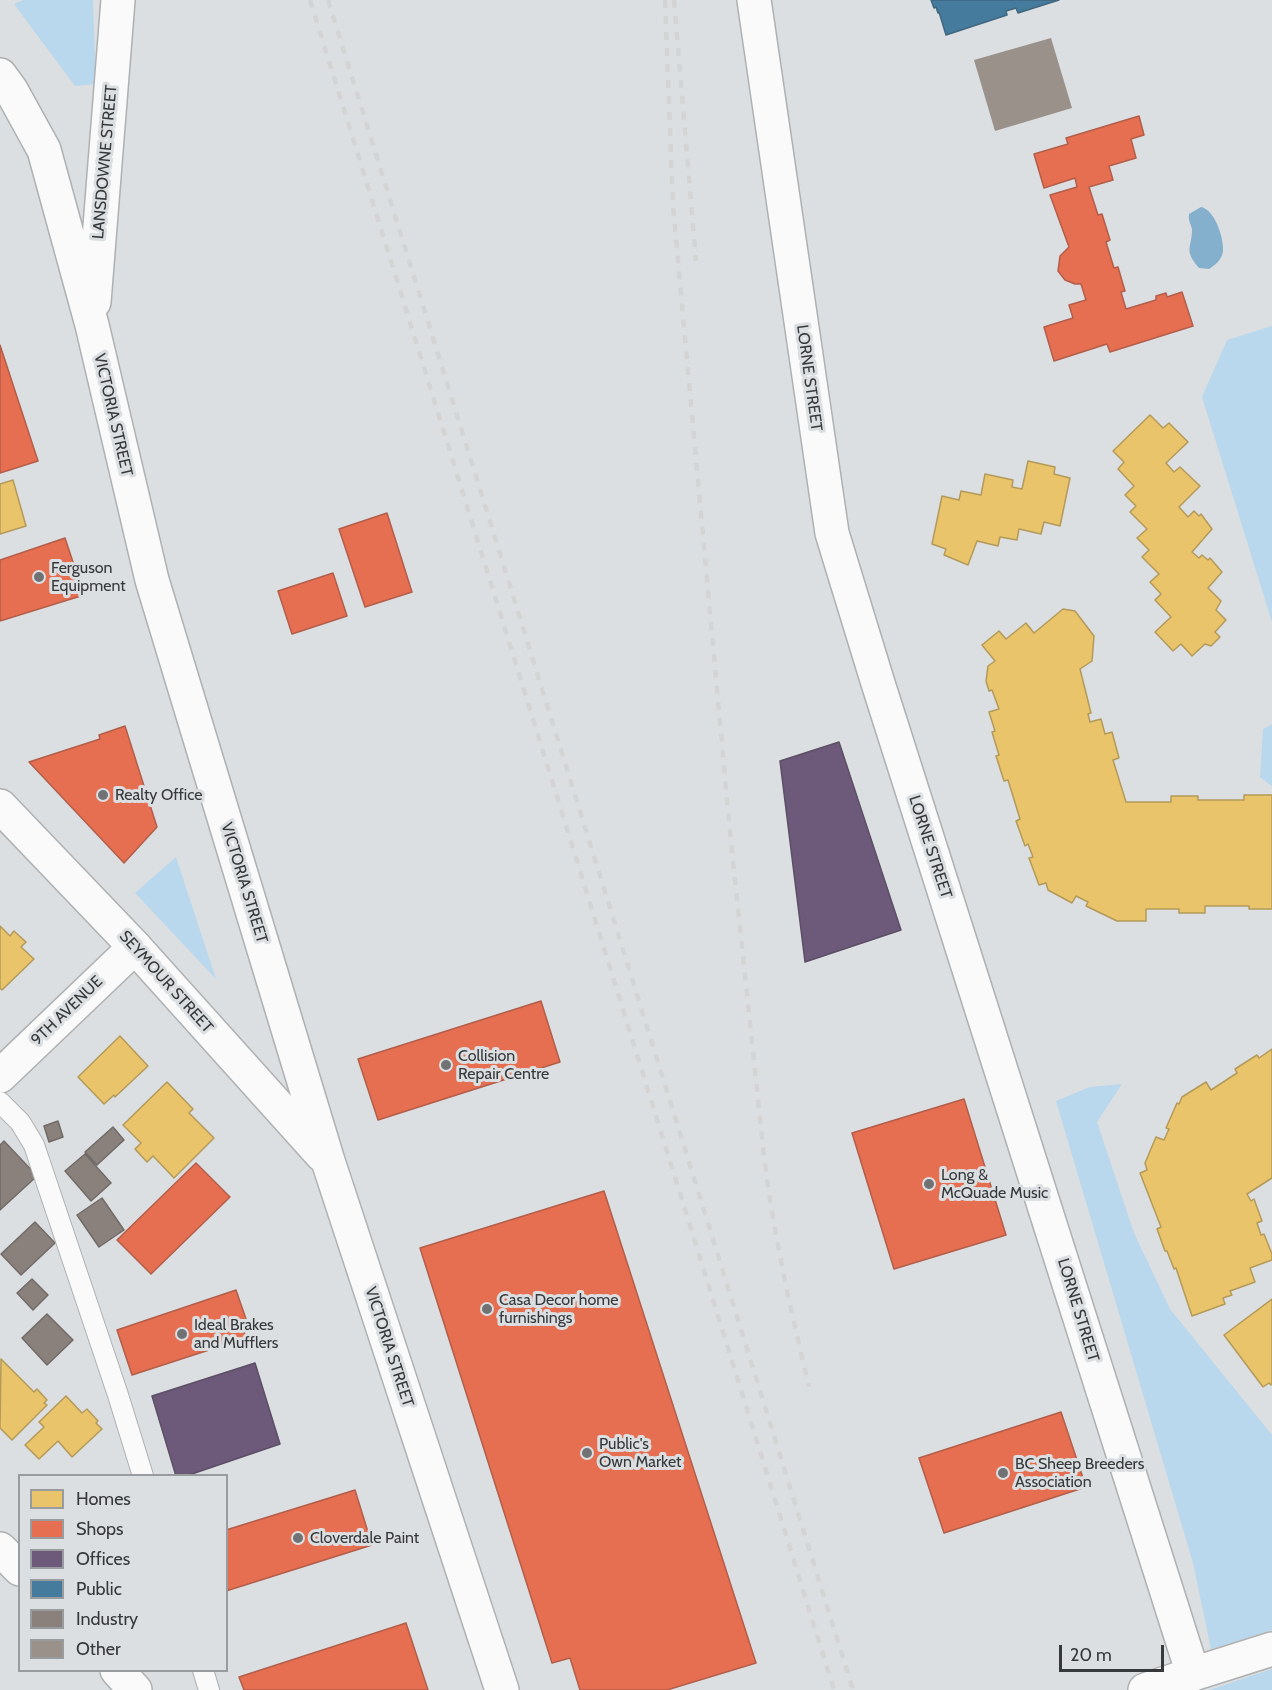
<!DOCTYPE html>
<html>
<head>
<meta charset="utf-8">
<style>
	body { margin:0 }
	#map { position:relative; width:1272px; height:1690px; overflow:hidden; background:#dcdfe1; font-family:Cabin,sans-serif }
	canvas { display:block }
	.legend { position:absolute; left:18px; top:1474px; width:210px; height:198px; box-sizing:border-box; background:#dbdfe2; border:2px solid #999c9e; margin:0; padding:8px 10px; list-style:none; font-size:18px; color:#363839 }
	.legend li { display:flex; align-items:center; gap:12px; height:30px }
	.legend b { width:30px; border:2px solid #999c9e }
	.scale { position:absolute; left:1059px; top:1645px; width:105px; height:27px; box-sizing:border-box; border:3px solid #363839; border-top:0; padding-left:8px; font-size:18px; line-height:21px; white-space:nowrap; color:#363839; -webkit-text-stroke:4px #dbdfe2; paint-order:stroke }
</style>
</head>
<body>
<div id="map">
<canvas width="1272" height="1690"></canvas>
<ul class="legend">
<li><b style="height:16px;background:#e9c46a"></b>Homes</li>
<li><b style="height:16px;background:#e76f51"></b>Shops</li>
<li><b style="height:16px;background:#6d597a"></b>Offices</li>
<li><b style="height:16px;background:#457b9d"></b>Public</li>
<li><b style="height:16px;background:#8a817c"></b>Industry</li>
<li><b style="height:16px;background:#99918a"></b>Other</li>
</ul>
<div class="scale">20 m</div>
</div>
<script>
const ctx = document.querySelector('canvas').getContext('2d');
ctx.lineJoin = 'round';
function paint(path, color) { ctx.fillStyle = color; ctx.fill(path, 'evenodd'); }
function trace(path, color, width, dash) { ctx.strokeStyle = color; ctx.lineWidth = width; ctx.lineCap = dash ? 'butt' : 'round'; ctx.setLineDash(dash || []); ctx.stroke(path); }
function write(font, color, halo, rows, align = 'center') {
  ctx.font = font + ' Cabin,sans-serif'; ctx.lineWidth = 6; ctx.setLineDash([]); ctx.textBaseline = 'middle'; ctx.strokeStyle = halo; ctx.fillStyle = color; for (const [text, x, y, turn = 0] of rows) {
    ctx.save(); ctx.translate(x, y); ctx.rotate((+turn || 0) * Math.PI / 180); ctx.textAlign = isNaN(turn) ? turn : align; if (halo) ctx.strokeText(text, 0, 0); ctx.fillText(text, 0, 0); ctx.restore();
  }
}
const green = new Path2D(`
	M23,0H93L96,84L75,86L14,4Z
	M1272,326V622L1202,397L1227,340Z
	M1272,724V786L1260,777L1263,729Z
	M176,857L216,979L135,893Z
	M1122,1084L1097,1122L1134,1233L1170,1309L1272,1435V1630L1211,1649L1193,1563L1056,1101L1090,1087Z
	M1272,1669V1690H1209Z`);
const water = new Path2D(`
	M1201,207C1215,210 1224,238 1223,251C1222,260 1215,265 1209,269L1199,268C1183,249 1192,249 1192,229C1191,224 1188,221 1189,214Z`);
const homes = new Path2D(`
	M1150,415L1163,428L1169,423L1188,442L1166,463L1174,472L1180,467L1200,486L1179,507L1188,517L1194,511L1199,516L1201,514L1212,529L1192,552L1199,558L1202,555L1208,560L1210,558L1222,572L1208,588L1221,601L1216,610L1226,620L1215,632L1220,637L1211,646L1205,644L1192,656L1181,644L1173,651L1155,632L1171,617L1155,600L1161,594L1150,582L1159,574L1142,557L1149,550L1137,538L1147,529L1130,512L1136,506L1125,495L1134,486L1118,469L1124,462L1113,451Z
	M1028,461L1055,467L1054,474L1070,478L1060,526L1044,522L1041,534L1019,529L1017,540L1000,537L998,546L977,541L968,565L944,555L946,549L932,544L942,496L959,500L961,491L981,495L985,474L1013,480L1012,487L1022,489Z
	M13,480L26,526L0,534V484Z
	M1063,609L1075,611L1094,636L1092,661L1080,669L1091,713L1088,714L1090,722L1101,719L1105,734L1112,732L1119,758L1113,760L1126,802H1171V796H1198V800H1244V795H1272V909H1249V906H1205V913H1179V909H1146V921H1117L1086,906L1088,902L1076,896L1072,903L1048,890L1046,883L1039,885L1029,858L1033,857L1028,844L1025,846L1016,821L1020,819L1008,780L1004,781L996,756L999,755L992,732L995,731L989,712L999,709L992,690L989,691L986,681L988,666L995,661L982,645L999,631L1006,639L1026,623L1034,633Z
	M0,926L10,936L14,931L26,942L21,947L34,959L2,990L0,988Z
	M120,1036L148,1066L115,1097L114,1095L104,1104L78,1077Z
	M1272,1049V1178L1247,1194L1251,1201L1254,1199L1262,1221L1257,1223L1261,1235L1264,1234L1272,1254V1260L1250,1268L1255,1282L1230,1291L1232,1295L1223,1298L1225,1304L1192,1316L1176,1268L1174,1269L1167,1251H1165L1157,1229L1161,1227L1140,1173L1147,1170L1145,1163L1156,1137L1164,1140L1169,1129L1166,1128L1177,1103L1179,1104L1182,1097L1206,1082L1211,1090L1237,1073L1235,1069L1257,1055L1259,1058Z
	M167,1082L193,1109L189,1113L214,1138L174,1178L153,1156L147,1162L135,1149L141,1143L123,1125Z
	M1272,1299V1384L1271,1385L1269,1383L1263,1387L1224,1335Z
	M1,1359L34,1392L37,1389L47,1400L44,1403L47,1405L12,1440L0,1428Z
	M66,1396L82,1413L87,1409L98,1421L96,1423L102,1429L72,1457L58,1441L39,1459L25,1445L44,1427L39,1422Z`);
const shops = new Path2D(`
	M1139,116L1144,135L1131,139L1136,158L1109,166L1113,180L1089,187L1098,215L1102,214L1110,240L1106,242L1114,268L1118,267L1125,291L1121,292L1126,309L1156,300V296L1166,293L1167,297L1182,292L1193,326L1110,352L1107,344L1054,361L1044,327L1073,318L1069,305L1086,300L1081,284H1075L1065,280L1058,271L1060,256L1069,247L1050,195L1077,187L1075,178L1044,188L1034,154L1068,144L1066,138Z
	M0,345L38,461L0,473Z
	M387,513L412,592L365,607L339,529Z
	M65,538L84,595L0,621V560Z
	M333,573L347,616L292,634L278,591Z
	M125,726L157,827L124,863L29,762L100,739L99,735Z
	M541,1001L560,1062L378,1120L358,1059Z
	M964,1099L1006,1235L894,1269L852,1133Z
	M196,1163L230,1197L151,1274L117,1240Z
	M604,1191L756,1663L667,1690H580L570,1658L552,1663L420,1248Z
	M236,1290L246,1319L240,1320L246,1338L132,1375L117,1330Z
	M1061,1412L1086,1487L944,1533L919,1458Z
	M355,1490L372,1545L226,1591V1530Z
	M406,1623L428,1690H244L239,1677Z`);
const offices = new Path2D(`
	M839,742L901,930L805,962L780,761Z
	M255,1363L280,1444L186,1476H176L152,1396Z`);
const public = new Path2D(`
	M931,0H1059L1018,13L1016,8L1006,11L1007,15L946,35L939,12L938,13L936,7L934,8Z`);
const industry = new Path2D(`
	M58,1121L63,1137L49,1142L44,1126Z
	M113,1127L124,1140L97,1165L85,1152Z
	M4,1141L37,1176L0,1210V1145Z
	M85,1154L111,1183L91,1201L65,1171Z
	M102,1198L124,1230L99,1247L77,1215Z
	M35,1222L55,1243L21,1275L1,1254Z
	M32,1279L48,1295L33,1310L17,1293Z
	M47,1314L73,1340L47,1365L22,1338Z`);
const building = new Path2D(`
	M1051,38L1072,108L995,131L974,60Z`);
const lane = new Path2D(`
	M0,1102L20,1122L34,1145L118,1395L143,1476
	M203,1670L209,1690`);
const street = new Path2D(`
	M0,1076L135,947
	M0,1549L20,1569
	M117,1670L135,1690
	M1193,1674L1272,1649`);
const secondary = new Path2D(`
	M754,0L832,533L877,680L1193,1674L1145,1690
	M0,75L11,90L44,150L92,325L152,580L328,1161L502,1690
	M94,302L118,0
	M0,806L135,947L322,1155`);
const rail = new Path2D(`
	M310,0L834,1690
	M328,0L853,1690
	M665,0L673,206L730,832L763,1147C772,1228 790,1307 809,1387
	M674,0L696,261`);
const markers = [
	[39,577,6,"#707274"],
	[103,795,6,"#707274"],
	[446,1065,6,"#707274"],
	[929,1184,6,"#707274"],
	[487,1309,6,"#707274"],
	[182,1334,6,"#707274"],
	[587,1453,6,"#707274"],
	[1003,1473,6,"#707274"],
	[298,1538,6,"#707274"]
];
const streetNames = [
	["LANSDOWNE STREET",105,162,-85],
	["LORNE STREET",809,378,82],
	["VICTORIA STREET",113,415,77],
	["LORNE STREET",930,847,72],
	["VICTORIA STREET",244,883,73],
	["SEYMOUR STREET",166,982,48],
	["9TH AVENUE",67,1011,-44],
	["LORNE STREET",1078,1310,73],
	["VICTORIA STREET",389,1347,72]
];
const poiNames = [
	["Ferguson",51,568],
	["Equipment",51,586],
	["Realty Office",115,795],
	["Collision",458,1056],
	["Repair Centre",458,1074],
	["Long &",941,1175],
	["McQuade Music",941,1193],
	["Casa Decor home",499,1300],
	["furnishings",499,1318],
	["Ideal Brakes",194,1325],
	["and Mufflers",194,1343],
	["Public's",599,1444],
	["Own Market",599,1462],
	["BC Sheep Breeders",1015,1464],
	["Association",1015,1482],
	["Cloverdale Paint",310,1538]
];
paint(green, '#b9d7ed');
paint(water, '#84afcd');
paint(homes, '#e9c46a');
trace(homes, '#b39a5b', 1.5);
paint(shops, '#e76f51');
trace(shops, '#b25e4a', 1.5);
paint(offices, '#6d597a');
trace(offices, '#5c4f66', 1.5);
paint(public, '#457b9d');
trace(public, '#40677f', 1.5);
paint(industry, '#8a817c');
trace(industry, '#716b68', 1.5);
paint(building, '#99918a');
trace(lane, '#aeb0b2', 22);
trace(street, '#aeb0b2', 36);
trace(secondary, '#aeb0b2', 36);
trace(lane, '#fafafa', 20);
trace(street, '#fafafa', 33);
trace(secondary, '#fafafa', 33);
trace(rail, '#d4d4d4', 4.5, [8, 8]);
for (const [x, y, r, color] of markers) { const dot = new Path2D(); dot.arc(x, y, r, 0, 2 * Math.PI); ctx.fillStyle = color; ctx.fill(dot); trace(dot, '#dbdfe2', 2); }
write('16px', '#363839', '#dbdfe2', streetNames);
write('16px', '#363839', '#dbdfe2', poiNames, 'left');
</script>
</body>
</html>
